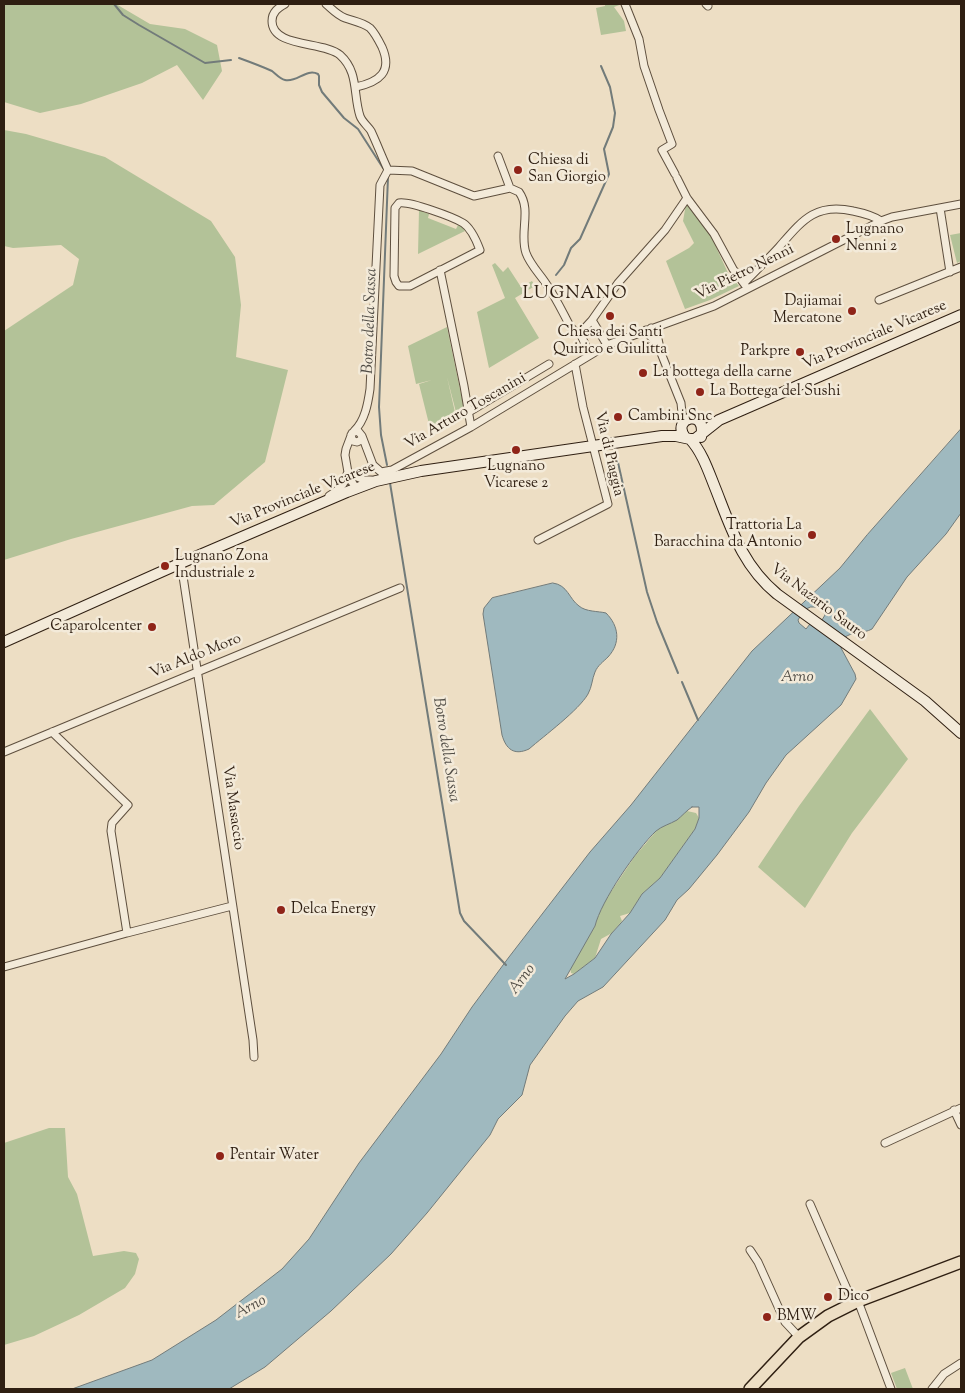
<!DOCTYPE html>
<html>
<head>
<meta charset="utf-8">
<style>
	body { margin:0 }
	#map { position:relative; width:965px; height:1393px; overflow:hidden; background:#eddec4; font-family:"Sorts Mill Goudy",serif }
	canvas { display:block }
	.frame { position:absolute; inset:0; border:5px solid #2f1f12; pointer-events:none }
</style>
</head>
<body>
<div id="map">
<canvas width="965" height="1393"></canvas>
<div class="frame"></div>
</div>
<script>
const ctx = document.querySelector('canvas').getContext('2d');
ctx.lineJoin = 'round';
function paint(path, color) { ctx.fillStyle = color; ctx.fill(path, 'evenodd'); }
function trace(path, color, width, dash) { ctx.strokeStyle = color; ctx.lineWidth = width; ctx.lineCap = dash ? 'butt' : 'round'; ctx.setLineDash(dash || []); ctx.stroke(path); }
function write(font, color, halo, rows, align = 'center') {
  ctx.font = font + ' "Sorts Mill Goudy",serif'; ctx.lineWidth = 5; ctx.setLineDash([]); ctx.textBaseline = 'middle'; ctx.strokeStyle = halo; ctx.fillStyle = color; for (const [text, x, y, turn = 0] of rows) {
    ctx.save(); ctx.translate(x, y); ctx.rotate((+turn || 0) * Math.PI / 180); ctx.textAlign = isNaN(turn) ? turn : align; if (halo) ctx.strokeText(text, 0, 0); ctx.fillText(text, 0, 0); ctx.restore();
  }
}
const green = new Path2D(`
	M4,4H116L150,24L185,29L217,45L222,71L203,100L177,65L142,83L81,104L40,113L4,102Z
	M605,4H622L614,7L624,21L626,31L601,35L596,8L605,6Z
	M4,130L26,134L105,157L211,221L235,257L241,305L236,357L288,370L265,462L214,505L192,506L71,539L4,560V331L73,285L79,259L61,245L13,248L4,246Z
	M686,204H688L711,236L728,273L739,286L710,300L685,309L666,261L689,248L694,243L683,221Z
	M419,210L429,214L428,218L456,229L458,225L462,227L465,231L418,254Z
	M961,233V261L957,263L950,235Z
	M495,263L503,272L508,267L521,287L532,281L535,286L515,298L539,338L489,368L477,312L505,298L492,265Z
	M447,327L466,418L458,420L447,377L457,421L430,428L419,384L432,380L416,384L408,346Z
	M870,709L908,759L852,833L805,908L758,867L799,806Z
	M687,811L696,813L699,818L695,829L660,878L642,894L630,913L620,916L622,921L612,933L601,939L595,958L574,974L571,973L570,967L595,926L598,916L604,902L635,856L658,829L676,820Z
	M49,1128H65L68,1177L77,1194L93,1256L124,1251L136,1253L139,1259L135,1274L125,1288L79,1315L34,1336L4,1345V1143Z
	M905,1368L913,1389H897L891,1373Z`);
const water = new Path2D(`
	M961,429V513L946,534L907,577L872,629C863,634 852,631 844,638L841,648L855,674L856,679L841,705L786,755L766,783L749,812L717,855L689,889L677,900L665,920L603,987L578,1001L565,1016L530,1065L522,1095L498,1119L490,1135L427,1213L391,1254L331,1311L265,1367L229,1389H72L152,1360L216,1320L282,1269L309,1239L359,1163L441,1054L472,1007L509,957L590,852L631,805L752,651L840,568L867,535ZM811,607C820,607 822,607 825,615L819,625L810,624L806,629L799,623L798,620L804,610ZM692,807H699V818L695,829L660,878L642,894L630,913L611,934L595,958L574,974L565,979L595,926C601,901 637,849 656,831C662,826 670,824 677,820C682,816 686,811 692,807Z
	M553,583C568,585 569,599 579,606C586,612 598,611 606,613C619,626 621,643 608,657C603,662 598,665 595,672C592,679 592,687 588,694C579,710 544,736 529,749C514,756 506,749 502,735L483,614L484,608L492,598Z`);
const stream = new Path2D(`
	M114,4L123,15L139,25L205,63L231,60
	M239,58C250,62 261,66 272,71C276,74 280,79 285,80C297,83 306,68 318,74L319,76V85L322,92L344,118L358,129L383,168
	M556,275L564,265L571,248L580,239L609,174L604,149L613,127L615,113L610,87L601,66
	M615,449L647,592L657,622L678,673
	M387,465L381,435L379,407L388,177
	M390,483L460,913L464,921L506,965
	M682,682L698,720`);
const minor = new Path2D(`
	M285,4C278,8 272,12 272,21C272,48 324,41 340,55C359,72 353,95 360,116C362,122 368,126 371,131C377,144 382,157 388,170
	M326,4C332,9 337,15 345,18C353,21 362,22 370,28C375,33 379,41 382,47C393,72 379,82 356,87
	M625,4L639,39L644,66L659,110L672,144L662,150L675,174
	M706,4L708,6
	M498,156L510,188
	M388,170L412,171L474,196L510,188L519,192C532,210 519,233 526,253C530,264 538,272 545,282C555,296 562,311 570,326L575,332L580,333L590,355
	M677,178L687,198L714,234L733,269L745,285
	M399,203C410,201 453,217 463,223C471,228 477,242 480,250L410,286H399L396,282L394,276L395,208Z
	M940,208L950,272
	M440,270L464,386L471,427
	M744,283C756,271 768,259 779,247C801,222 815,202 853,211C863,213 872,215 881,221
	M879,300L961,267
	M651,328L658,339L661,353L681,403L683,423
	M646,330L659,348
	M580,333L592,320
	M607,345L592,320L618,283L665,230L687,198
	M469,412L549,364
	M354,431C365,421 368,403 370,389L380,185L388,170
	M351,435L353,441L357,442L361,440L362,436L358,431L352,433L346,449L345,455L349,478L357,489
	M362,436L373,465L381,472L392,470L471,427L607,345L714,306L881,221L892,217L961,204
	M355,476L364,480H372
	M329,496C338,490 345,486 347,474
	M538,540L608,504L583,407L575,364
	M181,563L253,1040L254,1057
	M52,732L128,805L112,823L111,831L127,933L232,906
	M4,752L400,588
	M4,967L127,933
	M954,1110L961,1125
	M885,1143L961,1108
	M810,1204L853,1303
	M750,1250L758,1262L785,1322L799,1337
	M858,1301L891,1389
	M932,1389L944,1374L961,1363`);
const secondary = new Path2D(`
	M685,437C670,418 708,407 701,437
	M690,439C703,453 709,473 716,490C732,531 743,566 777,594L925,701L961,733
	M4,642L181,563L347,492L376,481L421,471L662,436H676L690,439H695L719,420L961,315`);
const primary = new Path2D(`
	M750,1389L799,1337L828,1316L858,1301L961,1262`);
const markers = [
	[518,170,5,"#8f2418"],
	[836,239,5,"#8f2418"],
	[852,311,5,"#8f2418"],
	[610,316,5,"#8f2418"],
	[800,352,5,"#8f2418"],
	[643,373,5,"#8f2418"],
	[700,392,5,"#8f2418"],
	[618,417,5,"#8f2418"],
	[516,450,5,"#8f2418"],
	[812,535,5,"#8f2418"],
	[165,566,5,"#8f2418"],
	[152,627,5,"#8f2418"],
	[281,910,5,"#8f2418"],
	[220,1156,5,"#8f2418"],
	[828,1297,5,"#8f2418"],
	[767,1317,5,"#8f2418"]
];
const poiNames = [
	["Chiesa di",528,161],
	["San Giorgio",528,178],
	["Lugnano",846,230],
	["Nenni 2",846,247],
	["Dajiamai",842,302,"right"],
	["Mercatone",842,319,"right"],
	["Chiesa dei Santi",610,333,"center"],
	["Quirico e Giulitta",610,350,"center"],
	["Parkpre",790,352,"right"],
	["La bottega della carne",653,373],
	["La Bottega del Sushi",710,392],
	["Cambini Snc",628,417],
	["Lugnano",516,467,"center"],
	["Vicarese 2",516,484,"center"],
	["Trattoria La",802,526,"right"],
	["Baracchina da Antonio",802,543,"right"],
	["Lugnano Zona",175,557],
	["Industriale 2",175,574],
	["Caparolcenter",142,627,"right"],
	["Delca Energy",291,910],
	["Pentair Water",230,1156],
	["Dico",838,1297],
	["BMW",777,1317]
];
const streetNames = [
	["Via Pietro Nenni",745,273,-26],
	["Via Provinciale Vicarese",875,336,-23],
	["Via Arturo Toscanini",466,412,-30],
	["Via di Piaggia",608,454,77],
	["Via Provinciale Vicarese",303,496,-22],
	["Via Nazario Sauro",818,603,37],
	["Via Aldo Moro",196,657,-22],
	["Via Masaccio",232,808,82]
];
const waterNames = [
	["Botro della Sassa",371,321,-88],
	["Arno",797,678],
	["Botro della Sassa",445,750,81],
	["Arno",523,980,-53],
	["Arno",251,1308,-28]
];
const quarterNames = [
	["LUGNANO",575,295]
];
paint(green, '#b3c298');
paint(water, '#9fb9bf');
trace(water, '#727b7a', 1);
trace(stream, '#727b7a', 2);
trace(minor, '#5e4f3e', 9);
trace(secondary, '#2f1f12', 12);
trace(primary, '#2f1f12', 14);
trace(minor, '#f3ead9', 7);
trace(secondary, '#f3ead9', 10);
trace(primary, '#eddec4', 11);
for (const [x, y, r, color] of markers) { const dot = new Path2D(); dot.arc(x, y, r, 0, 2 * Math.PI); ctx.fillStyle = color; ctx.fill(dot); trace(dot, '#f3ead9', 2); }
write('15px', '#2f1f12', '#f3ead9', poiNames, 'left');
write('15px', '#2f1f12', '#f3ead9', streetNames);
write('italic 16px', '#514d46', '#f3ead9', waterNames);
ctx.letterSpacing = '1px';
write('18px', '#2f1f12', '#f3ead9', quarterNames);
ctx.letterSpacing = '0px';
</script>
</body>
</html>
